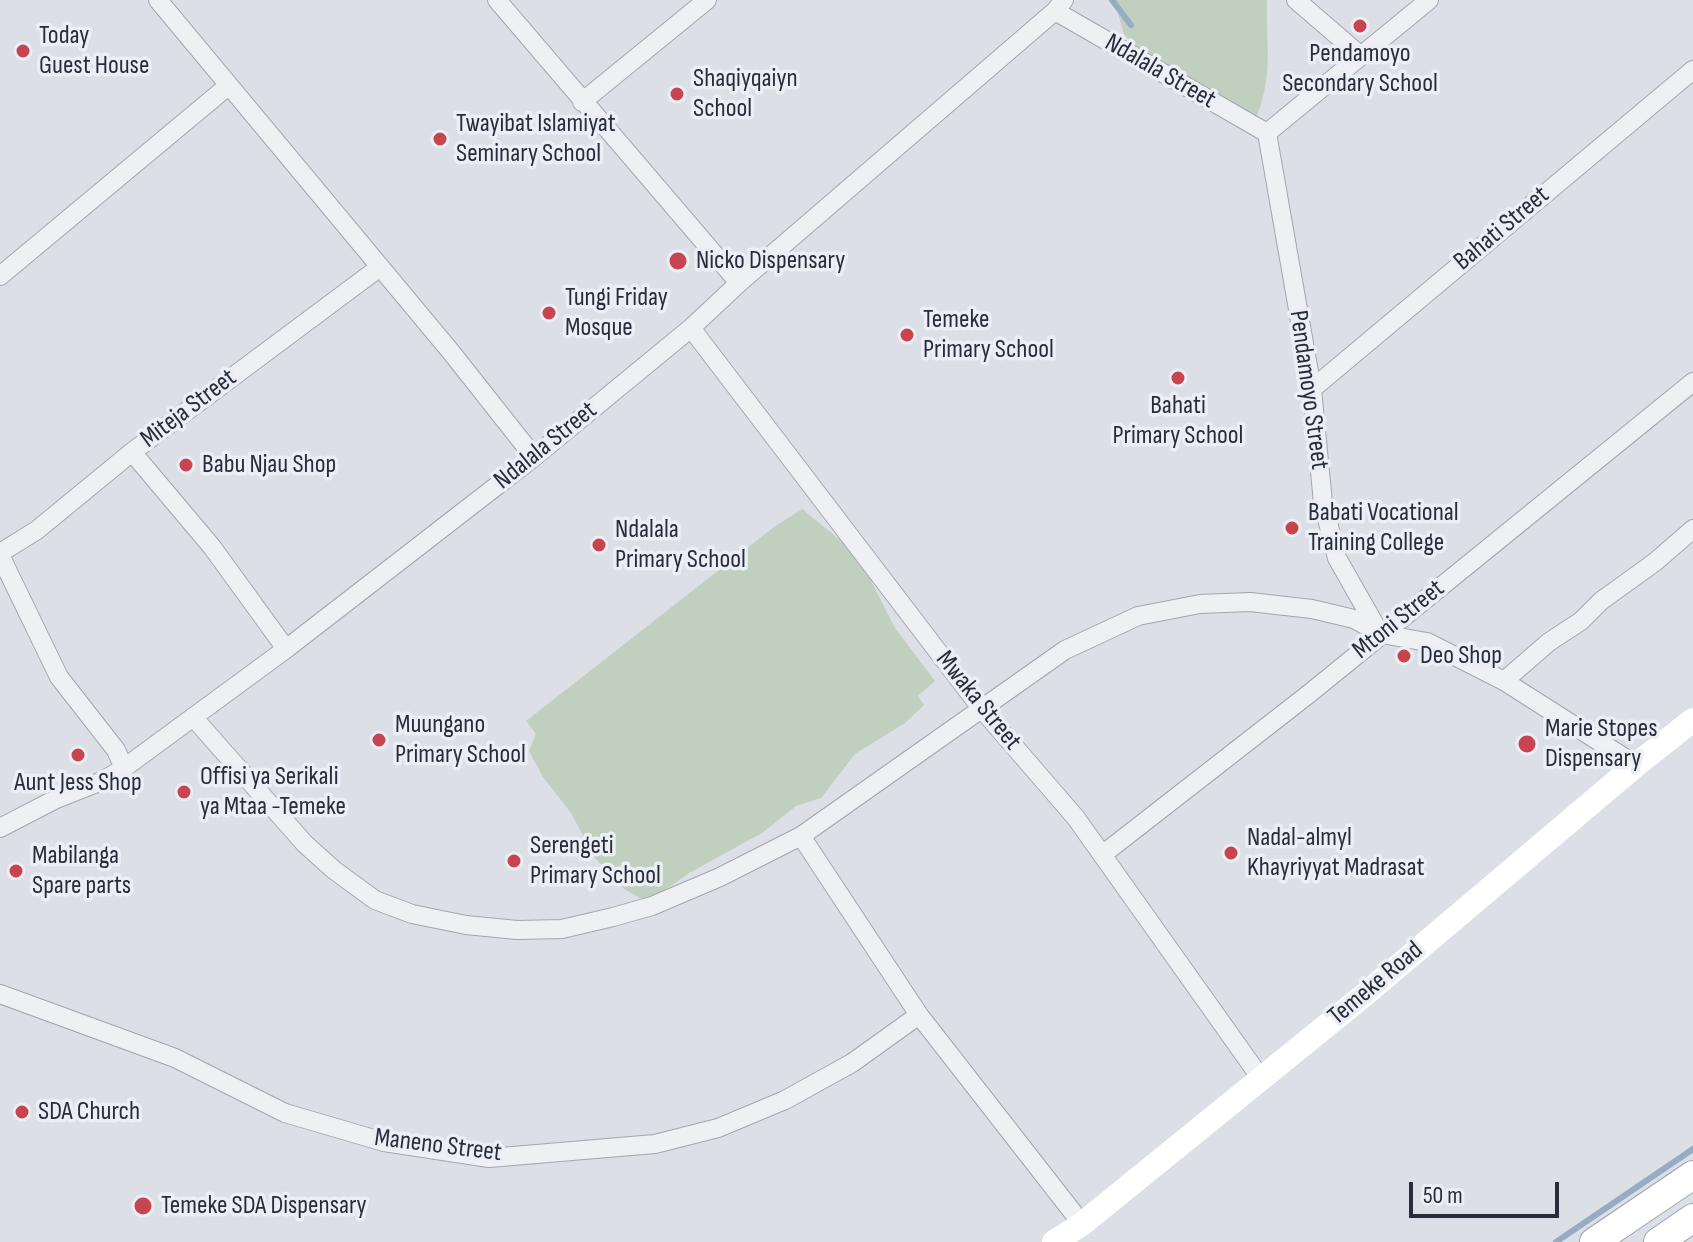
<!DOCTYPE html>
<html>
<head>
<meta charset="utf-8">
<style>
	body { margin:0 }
	#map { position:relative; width:1693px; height:1242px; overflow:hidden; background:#dcdfe6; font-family:"Sofia Sans Condensed",sans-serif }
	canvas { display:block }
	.scale { position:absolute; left:1409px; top:1182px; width:150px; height:36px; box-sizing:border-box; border:4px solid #272d3b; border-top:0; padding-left:10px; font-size:24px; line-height:28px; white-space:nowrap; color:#272d3b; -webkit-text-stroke:6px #ebeef4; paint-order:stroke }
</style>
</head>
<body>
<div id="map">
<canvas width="1693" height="1242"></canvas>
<div class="scale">50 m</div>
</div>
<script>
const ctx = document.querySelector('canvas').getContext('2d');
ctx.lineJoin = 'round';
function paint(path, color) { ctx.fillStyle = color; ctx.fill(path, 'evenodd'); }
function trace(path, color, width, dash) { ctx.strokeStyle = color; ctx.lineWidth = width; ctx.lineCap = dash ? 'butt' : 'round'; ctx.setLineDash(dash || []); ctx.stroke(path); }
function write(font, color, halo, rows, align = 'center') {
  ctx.font = font + ' "Sofia Sans Condensed",sans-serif'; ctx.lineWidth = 7; ctx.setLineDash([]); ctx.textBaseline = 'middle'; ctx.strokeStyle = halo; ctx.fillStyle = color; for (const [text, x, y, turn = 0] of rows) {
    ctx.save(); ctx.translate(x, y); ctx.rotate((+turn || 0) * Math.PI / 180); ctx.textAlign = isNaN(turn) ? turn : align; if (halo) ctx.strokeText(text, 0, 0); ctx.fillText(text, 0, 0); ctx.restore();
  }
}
const green = new Path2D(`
	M1114,0H1267C1266,54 1275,83 1249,133L1179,94L1124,34Z
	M802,509L840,540L866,571L895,628L935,681L918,696L924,705L905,723L855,754L821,798L796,806L762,833L689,873L648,902L624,889L595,858L571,813L543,777L529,751L536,734L526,721L774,527Z`);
const stream = new Path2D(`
	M1112,0L1131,25
	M1556,1242L1693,1149`);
const street = new Path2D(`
	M158,0L451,352L534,457
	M497,0L739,283
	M1296,0L1361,56
	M1055,11L1267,133
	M582,102L707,0
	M0,276L228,86
	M691,328L981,708L1076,818L1260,1077
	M1312,389L1693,70
	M132,452L212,547L286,649
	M0,553L37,530L132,452L380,267
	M0,555L59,677L116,750L124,768
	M1379,632L1337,558L1323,503L1312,389L1267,133L1429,0
	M1504,681L1549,642L1581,621L1601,601L1655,562L1693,529
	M193,717L305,844L334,870L375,900L412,914L466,925L517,930L562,929L613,917L652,906L720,877L801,836L1065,650L1138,616L1200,604L1250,602L1312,609L1354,619L1381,634L1427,642L1504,681L1636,765
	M0,828L54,800L102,781L124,768L286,649L534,457L691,328L739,283L1055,11L1064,0
	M801,836L919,1015L1082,1224
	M1102,855L1310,693L1693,382
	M0,994L175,1058L285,1113L384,1142L489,1158L655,1144L718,1128L785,1100L852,1063L919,1015`);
const secondary = new Path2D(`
	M1054,1242L1082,1224L1363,996L1636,765L1693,720`);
const primary = new Path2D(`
	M1594,1242L1693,1175
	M1658,1242L1693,1218`);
const markers = [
	[1360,26,8,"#c8444e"],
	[23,51,8,"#c8444e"],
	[677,94,8,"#c8444e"],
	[440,139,8,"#c8444e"],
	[678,261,10,"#c8444e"],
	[549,313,8,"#c8444e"],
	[907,335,8,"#c8444e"],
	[1178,378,8,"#c8444e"],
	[186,465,8,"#c8444e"],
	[1292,528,8,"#c8444e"],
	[599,545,8,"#c8444e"],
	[1404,656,8,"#c8444e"],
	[379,740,8,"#c8444e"],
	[1527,744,10,"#c8444e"],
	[78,755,8,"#c8444e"],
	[184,792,8,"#c8444e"],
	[1231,853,8,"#c8444e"],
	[514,861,8,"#c8444e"],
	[16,871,8,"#c8444e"],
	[22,1112,8,"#c8444e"],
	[143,1206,10,"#c8444e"]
];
const poiNames = [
	["Today",39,36],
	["Guest House",39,66],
	["Pendamoyo",1360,54,"center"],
	["Secondary School",1360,84,"center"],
	["Shaqiyqaiyn",693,79],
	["School",693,109],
	["Twayibat Islamiyat",456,124],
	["Seminary School",456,154],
	["Nicko Dispensary",696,261],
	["Tungi Friday",565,298],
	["Mosque",565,328],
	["Temeke",923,320],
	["Primary School",923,350],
	["Bahati",1178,406,"center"],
	["Primary School",1178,436,"center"],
	["Babu Njau Shop",202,465],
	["Babati Vocational",1308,513],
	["Training College",1308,543],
	["Ndalala",615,530],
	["Primary School",615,560],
	["Deo Shop",1420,656],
	["Muungano",395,725],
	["Primary School",395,755],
	["Marie Stopes",1545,729],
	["Dispensary",1545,759],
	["Offisi ya Serikali",200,777],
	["ya Mtaa -Temeke",200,807],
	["Aunt Jess Shop",78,783,"center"],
	["Nadal-almyl",1247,838],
	["Khayriyyat Madrasat",1247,868],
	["Serengeti",530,846],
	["Primary School",530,876],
	["Mabilanga",32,856],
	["Spare parts",32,886],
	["SDA Church",38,1112],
	["Temeke SDA Dispensary",161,1206]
];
const streetNames = [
	["Ndalala Street",1160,72,30],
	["Bahati Street",1502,229,-40],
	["Pendamoyo Street",1308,390,82],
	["Miteja Street",189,409,-37],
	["Ndalala Street",546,446,-39],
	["Mtoni Street",1399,620,-39],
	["Mwaka Street",978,701,51],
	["Temeke Road",1376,984,-40],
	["Maneno Street",438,1146,7]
];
paint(green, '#c1cfbe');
trace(stream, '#98abc5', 6);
trace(street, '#a2a6af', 20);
trace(primary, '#9ca3b1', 30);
trace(street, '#eff0f4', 18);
trace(secondary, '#fff', 24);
trace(primary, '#fff', 28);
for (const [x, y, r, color] of markers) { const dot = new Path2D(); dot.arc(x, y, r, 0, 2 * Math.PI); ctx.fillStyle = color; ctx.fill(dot); trace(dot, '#ebeef4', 3); }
write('26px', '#272d3b', '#ebeef4', poiNames, 'left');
write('26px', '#272d3b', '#ebeef4', streetNames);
</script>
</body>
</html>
